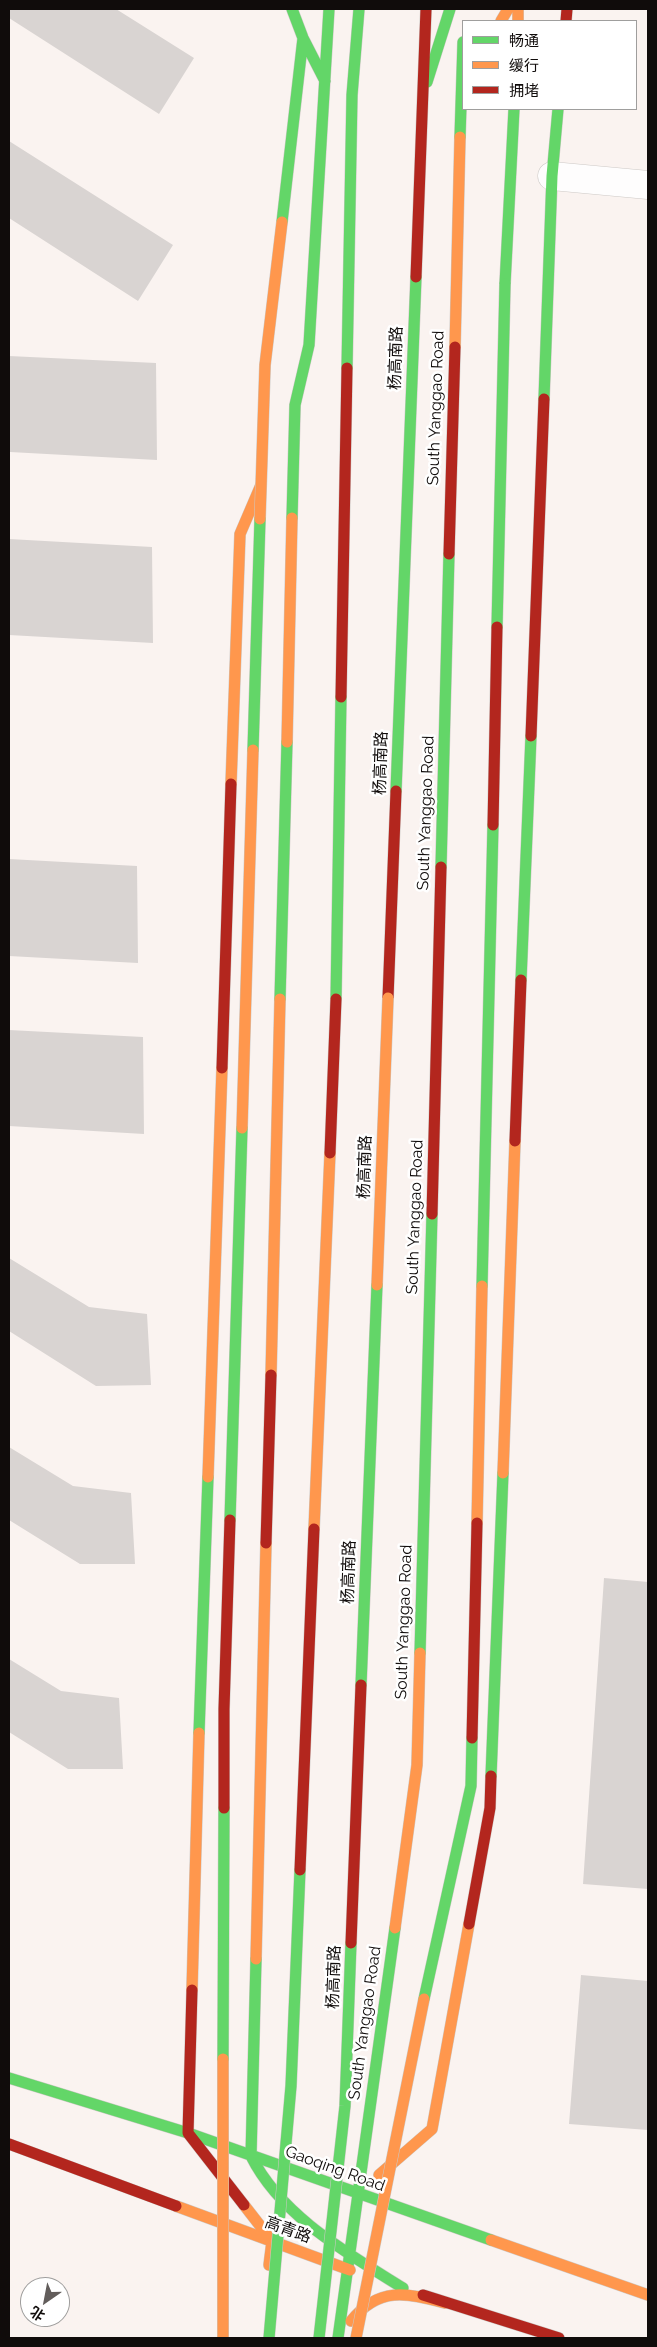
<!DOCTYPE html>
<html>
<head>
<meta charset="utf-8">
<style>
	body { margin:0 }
	#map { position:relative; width:657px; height:2347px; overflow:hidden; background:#faf3f0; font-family:Raleway,"Noto Sans SC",sans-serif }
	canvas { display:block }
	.frame { position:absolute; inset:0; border:10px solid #100c0b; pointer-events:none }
	.legend { position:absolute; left:462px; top:20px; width:175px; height:90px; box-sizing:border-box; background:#fff; border:1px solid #9f9e9d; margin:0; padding:6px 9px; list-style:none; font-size:15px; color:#100c0b }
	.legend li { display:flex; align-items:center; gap:10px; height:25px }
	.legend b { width:25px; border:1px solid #9f9e9d }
	.north { position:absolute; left:20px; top:2277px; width:50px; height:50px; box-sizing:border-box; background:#fff; border:1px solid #9f9e9d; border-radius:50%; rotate:213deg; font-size:14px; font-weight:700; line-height:20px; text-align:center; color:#100c0b }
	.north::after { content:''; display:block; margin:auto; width:18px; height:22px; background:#625d5b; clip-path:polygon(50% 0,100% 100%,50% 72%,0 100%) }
</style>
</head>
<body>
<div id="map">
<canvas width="657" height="2347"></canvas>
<div class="frame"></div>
<ul class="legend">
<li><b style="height:6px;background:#63d668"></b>畅通</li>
<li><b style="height:6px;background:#ff974d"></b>缓行</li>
<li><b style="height:6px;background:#b3261e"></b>拥堵</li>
</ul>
<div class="north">北</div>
</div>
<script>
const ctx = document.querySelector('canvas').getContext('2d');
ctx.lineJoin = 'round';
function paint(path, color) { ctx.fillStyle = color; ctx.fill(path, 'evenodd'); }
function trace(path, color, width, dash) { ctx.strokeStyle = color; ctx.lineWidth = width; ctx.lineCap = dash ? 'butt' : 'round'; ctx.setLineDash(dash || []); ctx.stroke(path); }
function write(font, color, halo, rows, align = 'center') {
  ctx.font = font + ' Raleway,"Noto Sans SC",sans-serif'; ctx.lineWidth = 5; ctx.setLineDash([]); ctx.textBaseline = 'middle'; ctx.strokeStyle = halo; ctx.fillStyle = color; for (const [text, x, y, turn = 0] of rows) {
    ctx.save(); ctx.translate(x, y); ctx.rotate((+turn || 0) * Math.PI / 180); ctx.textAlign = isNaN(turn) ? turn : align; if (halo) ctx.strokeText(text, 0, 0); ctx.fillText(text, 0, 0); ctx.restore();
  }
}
const building = new Path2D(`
	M9,9H116L194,58L159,114L9,18Z
	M9,141L173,245L138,301L9,218Z
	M9,356L156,363L157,460L10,452Z
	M9,539L152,547L153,643L9,635Z
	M9,859L137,866L138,963L9,956Z
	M9,1030L143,1037L144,1134L9,1126Z
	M9,1258L89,1307L147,1314L151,1385L96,1386L9,1331Z
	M9,1447L73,1486L131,1493L135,1564H80L9,1520Z
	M604,1578L648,1582V1889L583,1884Z
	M9,1659L61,1691L119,1698L123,1769H68L9,1732Z
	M581,1975L648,1981V2130L569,2124Z`);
const street = new Path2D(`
	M552,176L648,185`);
const fast = new Path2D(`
	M292,9L303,38L325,81
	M427,82L450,9
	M460,137L463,42
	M282,222L303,38
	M505,284L514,109
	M347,368L352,95L359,9
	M544,399L552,176L558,109
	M292,518L295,405L309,345L329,9
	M396,791L416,277
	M441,867L449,554
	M521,980L531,736
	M280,999L287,742
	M336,999L341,697
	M420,1653L432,1214
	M199,1733L208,1477
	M491,1776L503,1473
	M256,1959L251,2156C281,2216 347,2253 403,2288
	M9,2078L188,2133L491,2240
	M338,2338L395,1928`);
const slow = new Path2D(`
	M518,9V21
	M501,21L508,9
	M455,347L460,137
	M287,742L292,518
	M231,784L240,534L261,485
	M271,1375L280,999
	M503,1473L515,1141
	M208,1477L222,1068
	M395,1928L417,1765L420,1653
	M256,1959L266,1543
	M192,1990L199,1733
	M379,2175L432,2129L469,1924
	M244,2205L272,2241L269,2265
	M176,2206L350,2270
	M491,2240L648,2295
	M351,2321C379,2286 406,2293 445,2303`);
const jam = new Path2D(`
	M566,21L567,9
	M416,277L426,9
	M449,554L455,347
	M341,697L347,368
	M531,736L544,399
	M388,998L396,791
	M222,1068L231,784
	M515,1141L521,980
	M432,1214L441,867
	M266,1543L271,1375
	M469,1924L490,1808L491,1776
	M192,1990L188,2133L244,2205
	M9,2144L176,2206
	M423,2295L559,2338`);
const fastBridge = new Path2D(`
	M497,627L505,284
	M253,750L260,519
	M482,1286L493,825
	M230,1520L242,1128
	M361,1685L377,1285
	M424,1999L471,1786L472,1738
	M223,2059L224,1808
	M269,2338L291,2086L300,1870
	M319,2338L345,2106L351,1943`);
const slowBridge = new Path2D(`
	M260,519L265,365L282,222
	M242,1128L253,750
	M377,1285L388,998
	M477,1523L482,1286
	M314,1529L330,1153
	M223,2338V2059
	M356,2338L424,1999`);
const jamBridge = new Path2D(`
	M493,825L497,627
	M330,1153L336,999
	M472,1738L477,1523
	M224,1808V1709L230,1520
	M300,1870L314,1529
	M351,1943L361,1685`);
const streetNames = [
	["杨高南路",396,358,-88],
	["South Yanggao Road",436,408,-88],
	["杨高南路",381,763,-88],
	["South Yanggao Road",426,813,-88],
	["杨高南路",365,1167,-88],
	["South Yanggao Road",415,1217,-88],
	["杨高南路",349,1572,-88],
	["South Yanggao Road",404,1622,-88],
	["杨高南路",334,1977,-88],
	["South Yanggao Road",365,2023,-82],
	["Gaoqing Road",335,2169,20],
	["高青路",288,2230,20]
];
paint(building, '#d9d4d2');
trace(street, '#cdc9c6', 29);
trace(fast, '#cdc9c6', 12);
trace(slow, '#cdc9c6', 12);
trace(jam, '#cdc9c6', 12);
trace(street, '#fefdfd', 28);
trace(fast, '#63d668', 11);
trace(slow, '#ff974d', 11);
trace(jam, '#b3261e', 11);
trace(fastBridge, '#cdc9c6', 12, []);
trace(slowBridge, '#cdc9c6', 12, []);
trace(jamBridge, '#cdc9c6', 12, []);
trace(fastBridge, '#63d668', 11);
trace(slowBridge, '#ff974d', 11);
trace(jamBridge, '#b3261e', 11);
write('16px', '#100c0b', '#fff', streetNames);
</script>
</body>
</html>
